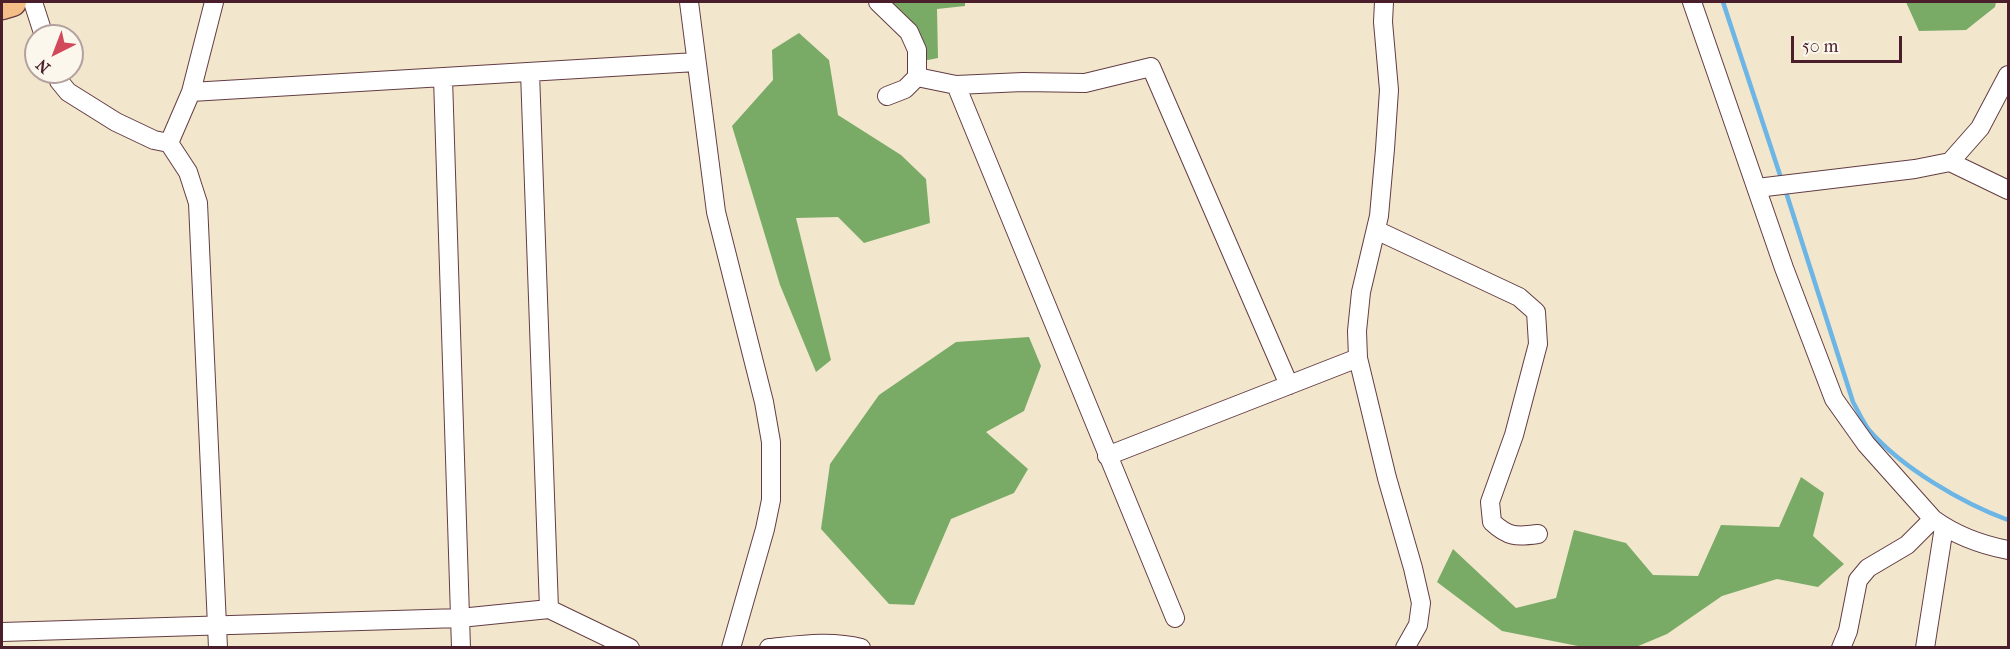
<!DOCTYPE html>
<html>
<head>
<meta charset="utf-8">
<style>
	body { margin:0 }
	#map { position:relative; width:2010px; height:649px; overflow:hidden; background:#f2e7cd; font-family:"IM FELL French Canon",serif }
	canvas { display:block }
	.frame { position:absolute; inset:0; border:3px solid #4a1f2b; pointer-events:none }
	.north { position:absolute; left:24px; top:24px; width:60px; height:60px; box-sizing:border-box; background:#fbf7ec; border:2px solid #b4a19f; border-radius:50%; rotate:222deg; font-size:16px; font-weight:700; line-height:24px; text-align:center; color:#4a1f2b }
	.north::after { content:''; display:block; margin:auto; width:21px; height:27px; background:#d1495b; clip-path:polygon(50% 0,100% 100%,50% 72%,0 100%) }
	.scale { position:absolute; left:1791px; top:36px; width:111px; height:27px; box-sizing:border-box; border:3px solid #4a1f2b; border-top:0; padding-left:8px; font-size:18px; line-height:21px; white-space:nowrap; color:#4a1f2b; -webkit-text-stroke:4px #fbf7ec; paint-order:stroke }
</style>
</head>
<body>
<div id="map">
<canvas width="2010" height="649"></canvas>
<div class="frame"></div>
<div class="north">N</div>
<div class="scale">50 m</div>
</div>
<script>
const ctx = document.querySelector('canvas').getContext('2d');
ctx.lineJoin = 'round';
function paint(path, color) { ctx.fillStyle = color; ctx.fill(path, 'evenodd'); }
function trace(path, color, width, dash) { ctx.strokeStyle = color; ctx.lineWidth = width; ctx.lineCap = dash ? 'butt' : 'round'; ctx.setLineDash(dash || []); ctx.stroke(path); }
const forest = new Path2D(`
	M884,2H965V6L937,9L938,58L923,61Z
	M1906,2H1996L1995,7L1966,30L1919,31Z
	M799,33L829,60L838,115L901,155L926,179L930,223L864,243L838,217L796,218L831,360L816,372L780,285L732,126L773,80L772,50Z
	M1029,337L1041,366L1024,411L986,432L1028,469L1014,493L951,519L914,605L889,604L821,529L830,464L879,395L956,342Z
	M1801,477L1824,493L1813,536L1844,564L1818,587L1777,579L1722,596L1667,634L1636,647L1588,648L1502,631L1437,582L1453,549L1516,608L1556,598L1574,530L1626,543L1653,575L1698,576L1721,525L1779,527Z`);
const stream = new Path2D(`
	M1723,2L1782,181
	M1785,189L1853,402C1858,411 1863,422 1869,430C1902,468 1962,503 2008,520`);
const street = new Path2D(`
	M33,2L44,36
	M689,2L716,212L764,402L771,442V500L765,529L731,648
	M878,2L909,32L917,50V77L905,89L887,96
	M1384,2L1383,22L1389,90L1385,149L1379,216L1361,292L1357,331L1358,358L1387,478L1413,568L1421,603L1418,625L1405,648
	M1692,2L1784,268L1834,399L1866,444L1933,519C1955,535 1982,545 2008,550
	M56,72L59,81L68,92L116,122L154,140L169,143L188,172L198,203L218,648
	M530,72L549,609
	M917,77L956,85L1023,82L1085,83L1151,67L1289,385
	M443,78L461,648
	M956,85L1175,618
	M191,92L696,62
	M169,143L191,92L214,2
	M1950,162L2008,190
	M1757,188L1915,169L1950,162L1980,128L2008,75
	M1376,230L1519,297L1536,312L1538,344L1514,435L1490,502L1492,522C1508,537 1516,537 1538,534
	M1107,456L1358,358
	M2,632L460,618L549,609L630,648
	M769,648C799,645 831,640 861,648
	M1841,648L1848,631L1858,580L1868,568L1907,545L1933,519
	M1925,648L1944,527`);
const primary = new Path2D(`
	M2,5L12,2`);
paint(forest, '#7aab66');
trace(stream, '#6db5e5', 4.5);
trace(street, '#633d43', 20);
trace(primary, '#633d43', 31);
trace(street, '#fff', 18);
trace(primary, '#f6be87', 28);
</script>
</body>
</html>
